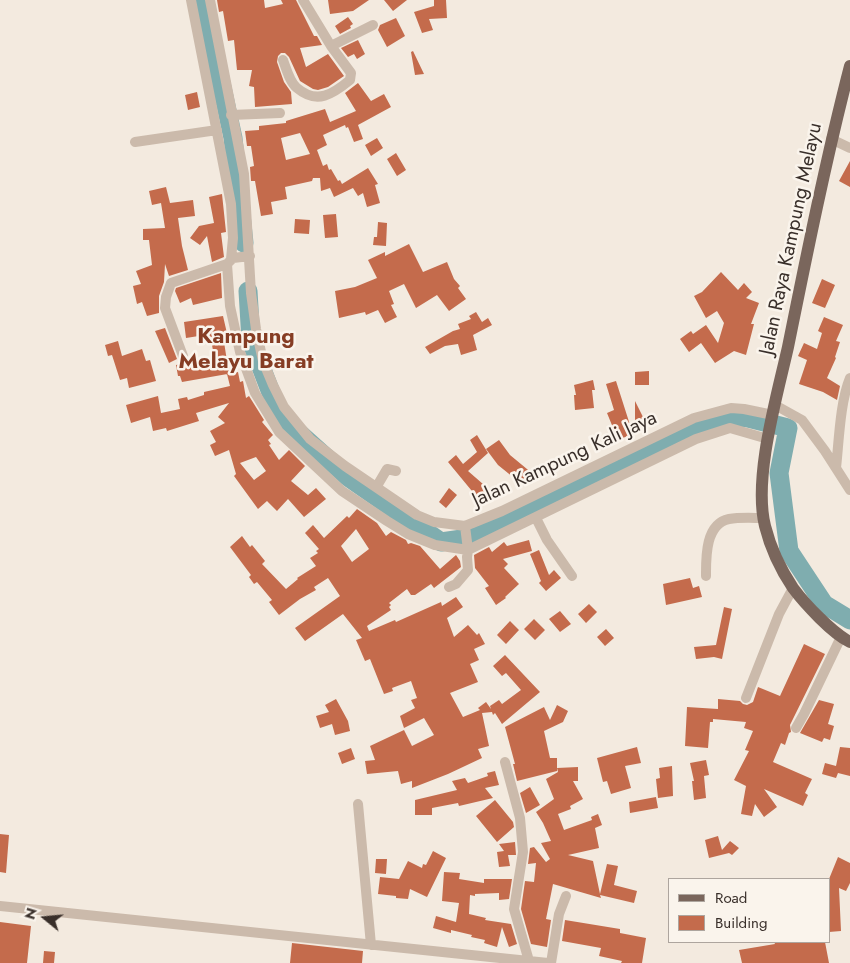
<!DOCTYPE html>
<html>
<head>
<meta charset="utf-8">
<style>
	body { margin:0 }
	#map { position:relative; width:850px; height:963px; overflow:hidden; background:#f3eadf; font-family:Jost,sans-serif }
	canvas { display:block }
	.legend { position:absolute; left:668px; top:878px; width:162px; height:65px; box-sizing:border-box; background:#faf4ec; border:1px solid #ada59e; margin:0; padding:6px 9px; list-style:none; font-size:15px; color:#392f2a }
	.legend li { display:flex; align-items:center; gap:10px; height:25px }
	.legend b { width:25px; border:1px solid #ada59e }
	.north { position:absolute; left:20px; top:893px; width:50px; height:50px; -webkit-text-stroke:4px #faf4ec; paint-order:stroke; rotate:287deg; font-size:14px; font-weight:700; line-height:20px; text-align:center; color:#392f2a }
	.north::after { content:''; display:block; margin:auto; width:18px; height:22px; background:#392f2a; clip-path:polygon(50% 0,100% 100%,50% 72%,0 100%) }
</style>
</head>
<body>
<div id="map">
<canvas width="850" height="963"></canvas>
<ul class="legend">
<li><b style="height:6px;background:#7a665c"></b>Road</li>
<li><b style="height:14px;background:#c46b4c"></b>Building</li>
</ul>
<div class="north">N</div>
</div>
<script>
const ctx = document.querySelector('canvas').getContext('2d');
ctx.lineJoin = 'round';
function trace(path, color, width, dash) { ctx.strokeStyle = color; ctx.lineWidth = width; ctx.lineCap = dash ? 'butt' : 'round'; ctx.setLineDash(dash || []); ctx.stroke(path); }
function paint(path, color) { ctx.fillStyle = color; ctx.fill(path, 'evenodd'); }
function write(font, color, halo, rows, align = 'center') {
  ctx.font = font + ' Jost,sans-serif'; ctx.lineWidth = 5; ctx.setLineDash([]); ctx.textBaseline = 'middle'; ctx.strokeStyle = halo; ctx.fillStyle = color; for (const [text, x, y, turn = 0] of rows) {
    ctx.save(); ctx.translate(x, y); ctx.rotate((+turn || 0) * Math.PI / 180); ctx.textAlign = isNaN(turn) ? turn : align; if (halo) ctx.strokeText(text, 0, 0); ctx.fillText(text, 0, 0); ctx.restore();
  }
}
const river = new Path2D(`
	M203,0L233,138L244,243
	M248,291L251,341L280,416L348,477L441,542L476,537L694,425L744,417L788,428L779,473L789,551L824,604L850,620`);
const building = new Path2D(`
	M217,0H264L265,8L283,4L281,0H296L314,36H317L322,45L300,48L306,67L328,54L344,76L328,87L318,90L313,89L300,81L289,57L285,53H281L278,56L277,62L284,82L291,92L292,104L255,107L254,87L249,86L252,70H237L234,40L228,41L223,11L219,12Z
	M328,0H369L353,11L330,14Z
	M384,0H407L393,11Z
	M434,0H446L447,18L429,19L433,30L422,33L414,12L434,6Z
	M348,17L353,24L350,26L351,28L340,34L335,26Z
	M396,18L405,36L387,47L378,30L380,25Z
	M358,40L365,54L357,59L354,54L348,57L341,48Z
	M413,51L424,74L415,75L411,52Z
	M358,83L371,101L384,94L391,107L358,125L363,139L354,142L348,127L346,128L345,125L323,135L327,145L317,150L323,166L327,164L329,170L331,169L338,181L340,180L342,184L368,168L378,184L375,185L380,203L367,207L363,193L358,196L353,188L334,197L330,188L321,191L320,178H313L312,181L285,187L287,199L271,202L273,214L261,216L255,181H251L250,167L254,166L251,146H247L245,131L259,130V126L286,123V121L325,109L330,122L356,111L345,93ZM300,133L310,154L286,160L281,138Z
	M197,92L200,107L188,110L185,95Z
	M377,138L383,148L371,156L365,145Z
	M396,153L406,170L397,176L387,159Z
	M850,161V187L839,181Z
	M166,187L170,203L193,200L195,216L178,218L182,246L188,270L169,276L165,264L164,282L159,296V313L147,316L142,302L137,304L133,286L141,284L136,271L152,265L149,240H143V229L165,228L161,203L152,205L149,191Z
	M222,194L226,232L221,233L224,257L212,262L207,236L200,245L190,238L199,226L214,223L209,197Z
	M336,214L338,237L325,238L323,215Z
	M295,219L310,220L309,234L294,233Z
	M378,222L387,223L386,246L373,245L374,237H377Z
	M409,244L423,272L447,262L454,279L460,286L458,288L466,299L449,311L437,295L416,308L404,284L389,291L394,304L391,305L397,317L385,323L378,310L366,315L365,312L339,318L335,291L355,287L377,278L368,260L385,252V256Z
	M721,272L738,290L744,283L752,292L746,298L759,303L751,324H754L746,355L734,351L715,363L701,343L689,352L680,339L691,331L693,334L706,325L718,343L724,323L717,311L706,318L694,296L702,292Z
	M221,273L222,298L193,305L191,298L180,303L175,291L176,288Z
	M822,279L835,285L825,308L812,303Z
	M476,312L482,322L488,318L492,325L473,335L477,350L461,355L458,344L445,346L430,354L425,347L453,331L460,329L458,324L471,319L469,316Z
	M223,316L229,342H224L227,361H231L233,373L182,382L180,376H178L176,365L190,362L191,367L215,361L212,345H207L205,335L186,338L184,322Z
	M824,317L843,325L836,341L840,342L835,357L836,358L827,378L840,386L837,400L823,392L799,384L807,360L798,356L804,343L817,349L822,333L818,331Z
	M165,328L177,359L169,363L155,331Z
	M118,341L122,356L142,349L146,361L150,360L156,381L129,388L127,378L120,380L112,355L108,356L105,345Z
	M649,371V385H635V372Z
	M238,372L240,382L243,381L246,398L249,396L264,420L262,422L273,435L268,440L271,444L269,445L279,460L289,450L305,466L291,481L308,495L316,488L326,499L304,517L288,499L277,511L267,501L258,509L234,476L236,474L229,450L215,456L210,445L216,442L210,431L225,423L218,417L229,403L196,413L199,421L167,431L166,428L153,431L150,417L131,423L126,405L158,396L161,413L180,409L178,399L187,397L188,400L204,395V392L230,386L227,374ZM256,457L266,471L254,480L240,463Z
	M593,380L595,390H592L594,408L575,410L574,395H576L574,385Z
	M616,381L631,428L628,430L630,435L618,440L607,413L614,410L606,384Z
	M635,401L645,421L635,426Z
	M477,435L488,453L468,471L491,491L481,502L448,462L456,455L463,464L477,452L470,440Z
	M499,440L510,455L533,474L524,486L498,465L486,449Z
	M449,488L457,495L446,508L439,502Z
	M357,509L377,523L386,536L391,532L406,540L408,544L411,543L420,546L440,569L456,555L460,561L461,567L434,588L431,584L415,595H411L407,589L389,603L391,605L389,607L391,610L367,626L369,631L395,620L396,622L441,602L442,606L456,597L463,607L447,618L454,637L468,625L477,635L479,633L485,644L474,649L479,660L470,664L478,682L450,693L463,717L480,710L478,708L486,702L491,709L490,706L499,700L502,704L521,690L506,673L502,676L493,666L505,655L540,692L502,724L495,713L493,715L492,712L482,713L489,746L478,749L482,758L448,774L412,788V781L401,784L398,771L367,774L365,761L375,760L370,746L404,730L412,746L434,735L424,718L404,728L400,716L415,708L411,700L417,698L411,681L392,688L393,691L384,694L370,659L365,661L356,640L362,638L343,614L305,641L295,628L340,596L328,578L314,587L316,590L300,599L279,615L269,602L272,600L257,582L254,584L249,577L251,575L230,547L242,536L250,547L252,545L265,561L262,564L286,589L298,579L297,578L316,566L310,558L318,553L316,551L319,549L305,533L313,525L324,538L347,516L349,518ZM356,529L369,549L352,562L341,546Z
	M529,540L532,551L503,559L508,564L504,568L519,584L505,597L506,598L496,605L485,588L489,586L475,568L474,555L489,547L492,552L504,542L507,546Z
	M539,550L549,575L554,570L561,578L546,591L539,583L541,581L530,554Z
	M690,578L693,588L699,586L702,597L666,605L663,584Z
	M589,604L597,612L586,623L578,614Z
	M724,607L732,609L722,659L714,657L696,659L694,647L716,645Z
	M560,611L571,624L560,632L549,619Z
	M534,619L545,630L535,640L524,629Z
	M510,621L519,630L506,644L497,635Z
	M606,629L614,638L605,646L597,637Z
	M804,644L825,654L790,725L791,732L789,733L785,745L781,743L773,762L812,779L805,793L808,795L803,806L764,789L777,807L764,817L755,804L752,816L741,814L746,786L734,780L749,751L745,750L753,731L744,728L746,722L713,719V722H710L708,748L685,746L687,707L718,709V699L740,701L743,704L747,705L753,702L758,687L780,696Z
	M336,699L348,721L350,731L335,735L332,724L320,728L316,716L329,712L325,705Z
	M819,700L834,704L828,724L834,726L830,740L824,738L822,742L800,733Z
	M557,705L568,711L563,722L544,731L550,758H557V768L578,767V781H573L583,799L570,806L571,809L558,814L564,830L592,820L591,817L598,814L602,825L595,828L599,848L568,855L593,861L600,894L607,864L618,866L614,885L637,891L634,903L600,895L601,898L553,884L546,919L551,920L547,947L531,944L521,909L525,881L534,882L536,863L528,864L530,848L534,847L546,862L550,859L541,843L551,841L543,823L536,812L554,799L546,779L558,772L557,768V771L517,781L513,764H515L505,727L544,707L550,720Z
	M637,747L641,763L625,766L631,788L611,794L607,781L603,782L597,758Z
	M840,747L850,748V776L838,773L836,778L822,774L825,763L836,766Z
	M351,748L355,759L342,764L338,753Z
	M706,760L709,775L704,776L706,798L694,800L692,781H694L690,763Z
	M672,766L673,796L658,798L656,779L660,778L659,768Z
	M495,771L499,785L485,788L493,798L459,806L458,803L432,808V815H415V800L457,790L452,781L465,778L468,783L488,776L487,773Z
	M530,787L540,805L526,813L520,793Z
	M656,797L658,808L630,813L629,802Z
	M495,800L513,822L514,827L497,842L476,816Z
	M0,834L9,835L6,873L0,872Z
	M718,836L722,850L730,841L739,848L732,855L729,853L709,858L705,840Z
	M515,842L516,855H508L510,866L499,867L497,852L504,851L499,844Z
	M433,851L446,858L427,897L410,889L408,899L396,898V896L378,894L380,877L399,879L408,861L422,868L423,864L426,865Z
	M838,857L850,863V883L846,891L839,888L841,931L829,932V879Z
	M376,859H387L386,874L375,873Z
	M444,872L460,873L459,879L484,883V879H512L509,899L499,900V893L475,894V896L470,895L469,914L486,918L485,920L511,924L517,944L509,947L502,927L497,947L484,943L485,940L471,937L472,935L451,930V933L433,928L436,916L456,922L459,903L442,901Z
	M565,920L620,929V933L646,938L642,963H621L622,961L599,956L601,948L562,941Z
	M0,922L31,926L27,963H0Z
	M774,942H825L829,963H742L739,950L775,944Z
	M292,943L363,951L362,963H290Z
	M44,951L55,952L54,963H43Z`);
const minor = new Path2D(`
	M191,0L231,204L233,238L231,259
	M210,0L244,174L251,293L256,329L263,361L273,385L284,407L310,439L345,466L417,515L434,522L465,526L502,511L694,418L731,408L744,409L773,415
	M331,46L373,25
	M283,60C286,68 290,83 297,88C317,105 333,94 350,80L351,73L331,46L303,0
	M231,115L280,113
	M831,139L850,148
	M135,142L217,130
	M227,264L230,306L240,352L255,393L279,432L342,491L387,521L408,534L435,545L468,550L465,526
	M183,356L165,308L166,297L171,283L227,264L233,258L250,256
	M775,405L802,420L825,451L850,490
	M836,468C839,441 840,402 850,378
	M377,486L387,469L396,471
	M536,518L547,540L572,576
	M706,576C706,558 705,524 729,519C740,517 753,518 764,518
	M449,587L456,584L468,570L467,557L468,550L696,439L730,428L768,439
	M746,698L779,614L793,588
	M796,728L804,714L841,637
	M505,762L520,818L523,852L514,909L529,961
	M358,804L371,945
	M0,906L548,963
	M551,963L559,914L566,896`);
const primary = new Path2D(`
	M850,66C826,159 807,253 788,347C777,396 753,478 765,526C770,546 781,570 793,588C805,604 832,633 850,642`);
const streetNames = [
	["Jalan Raya Kampung Melayu",792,239,-78],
	["Jalan Kampung Kali Jaya",565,460,-25]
];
const quarterNames = [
	["Kampung",246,338],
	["Melayu Barat",246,363]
];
trace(river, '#7fadaf', 19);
paint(building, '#c46b4c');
trace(minor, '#cbbaab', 10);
trace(primary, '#7a665c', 12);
write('20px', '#392f2a', '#faf4ec', streetNames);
write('bold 22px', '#863d24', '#faf4ec', quarterNames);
</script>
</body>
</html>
